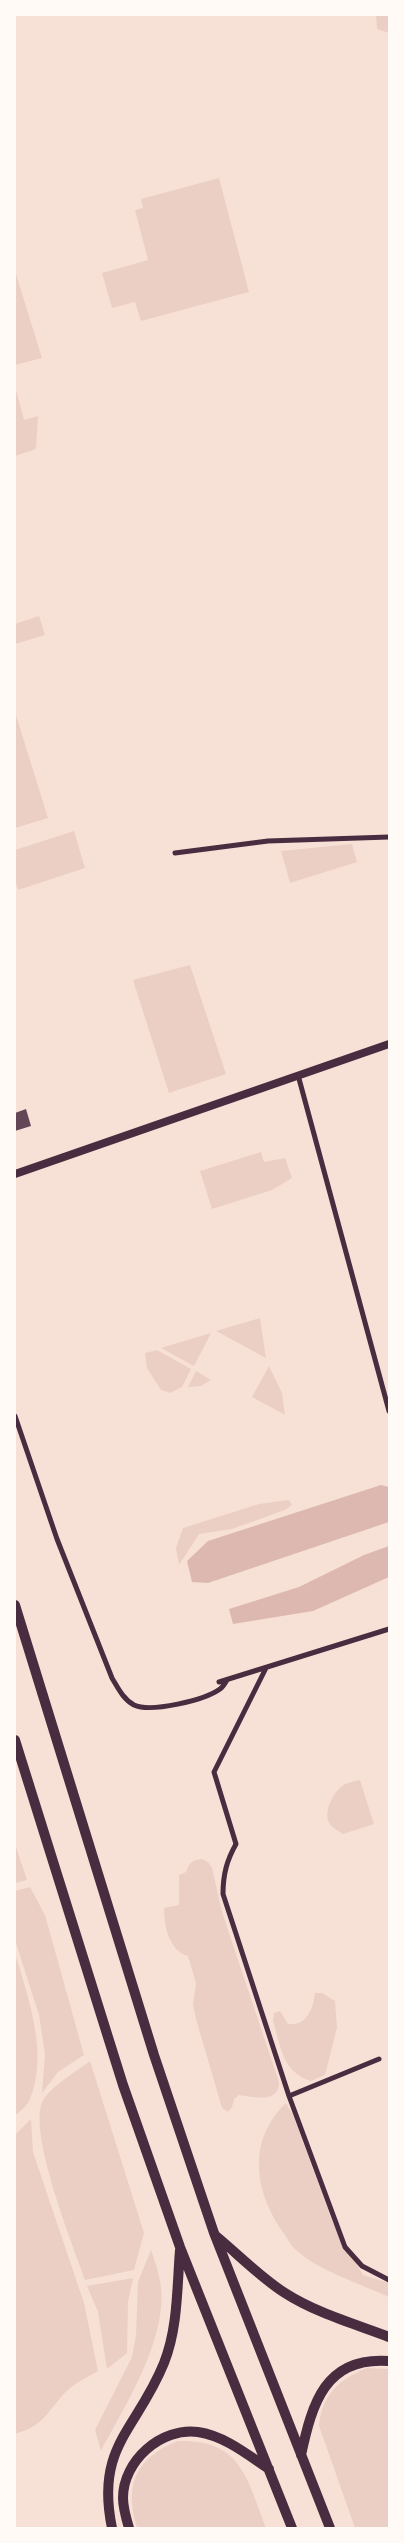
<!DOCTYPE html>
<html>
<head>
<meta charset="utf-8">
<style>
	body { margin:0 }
	#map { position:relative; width:404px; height:2543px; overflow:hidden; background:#f7e1d7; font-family:"Roboto Condensed",sans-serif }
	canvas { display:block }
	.frame { position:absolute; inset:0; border:16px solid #fffaf5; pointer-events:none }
</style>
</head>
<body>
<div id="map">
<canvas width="404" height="2543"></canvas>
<div class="frame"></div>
</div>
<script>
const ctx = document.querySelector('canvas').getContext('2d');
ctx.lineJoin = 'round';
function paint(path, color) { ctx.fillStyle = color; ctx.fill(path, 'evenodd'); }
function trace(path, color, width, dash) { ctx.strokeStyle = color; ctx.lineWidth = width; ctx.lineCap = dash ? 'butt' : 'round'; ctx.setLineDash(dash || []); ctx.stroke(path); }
const green = new Path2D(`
	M376,15H389V33L377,29Z
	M219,178L249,292L141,321L135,302L112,308L102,273L148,260L135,210L143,208L141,199Z
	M15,271L42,358L15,365Z
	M15,386L24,420L38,416L36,449L15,456Z
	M39,616L45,635L15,644V624Z
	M15,712L48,818L15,828Z
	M74,831L85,868L18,890L15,880V850Z
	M352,844L357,862L290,883L281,851Z
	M190,965L226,1074L169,1093L133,980Z
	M261,1152L264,1162L285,1158L292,1178L272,1190L212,1209L200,1171Z
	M260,1318L266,1358L216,1331Z
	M211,1333L194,1366L161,1348Z
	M157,1350L191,1369L182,1387L170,1393L161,1390L147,1368L145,1353Z
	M269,1366L282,1393L285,1415L252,1397Z
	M196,1371L211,1380L201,1386L188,1387Z
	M289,1500L292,1505L285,1510L232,1529L199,1534L179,1565L176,1548L183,1528L259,1504Z
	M360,1780L374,1824L343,1834C337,1830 330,1827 328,1820C325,1810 333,1793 341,1787C345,1783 355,1781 360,1780Z
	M15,1844L27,1880L15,1883Z
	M202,1859L208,1862L212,1868L222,1912L279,2082C279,2104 254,2097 239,2095L234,2099L232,2107L228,2112L222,2108L196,2019L193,2005L196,1983L188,1956C169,1951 164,1926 164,1908L179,1905V1875L186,1872C189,1863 192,1860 202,1859Z
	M30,1887L45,1915L84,2055L58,2072L42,2093L45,2054L39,2015L15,1940V1891Z
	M15,1953C28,1998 49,2053 30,2099C28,2105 20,2111 15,2116Z
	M315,1993H322L335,2001L337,2028L325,2075L311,2081C282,2072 281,2047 273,2021L274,2013L280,2011L288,2024C307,2026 313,2009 315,1993Z
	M90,2061L144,2233L134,2270L85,2280C74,2247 23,2124 45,2097C55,2084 77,2071 90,2061Z
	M286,2103L293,2115L333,2223L363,2275L389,2283V2297C361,2284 319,2271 296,2250C291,2246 287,2238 283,2232C254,2191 247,2140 286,2103Z
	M31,2119L33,2152L84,2303L98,2371C86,2378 71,2385 62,2396C44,2417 43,2425 15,2434V2135Z
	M151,2250C154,2259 157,2267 159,2276C173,2331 126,2404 101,2451L95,2430L132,2357L136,2335L138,2282Z
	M133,2278L128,2302L127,2353L107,2369L98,2312L87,2286Z
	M367,2368L389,2369V2528H355L319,2426C322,2395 339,2379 367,2368Z
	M178,2441C241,2439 247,2478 266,2528H137C124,2485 135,2458 178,2441Z`);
const water = new Path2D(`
	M381,1485L389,1487V1522L208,1583L192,1582L187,1561L208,1541Z
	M389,1546V1577L313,1611L233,1624L229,1609L299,1587L364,1555Z`);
const building = new Path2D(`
	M26,1109L31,1126L15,1131V1113Z`);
const minor = new Path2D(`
	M175,853L268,841L389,837
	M298,1075L389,1411
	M15,1416L57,1539L112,1678C118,1688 123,1699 134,1705C151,1713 205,1700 220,1689C223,1687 225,1683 227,1680
	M266,1668L214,1772L236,1844C227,1860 223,1874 223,1894L289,2096L345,2247L362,2266L389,2280
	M219,1682L389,1629
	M289,2096L379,2059`);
const tertiary = new Path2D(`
	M15,1174L389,1044`);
const primary = new Path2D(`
	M15,1605L154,2055L214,2233L330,2528
	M15,1740L123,2085L180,2247L292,2528
	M216,2236C239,2255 260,2277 285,2293C316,2313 355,2324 389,2337
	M301,2455C312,2404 325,2356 389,2361
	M112,2528C95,2446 137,2430 164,2363C178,2328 177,2287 180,2250
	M129,2528C126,2518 123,2508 123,2498C123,2461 161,2427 198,2432C225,2436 248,2455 269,2469`);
paint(green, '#ebcfc5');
paint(water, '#dcb8b0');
paint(building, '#644757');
trace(minor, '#4a2c40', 5);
trace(tertiary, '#4a2c40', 8);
trace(primary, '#4a2c40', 10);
</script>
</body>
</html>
